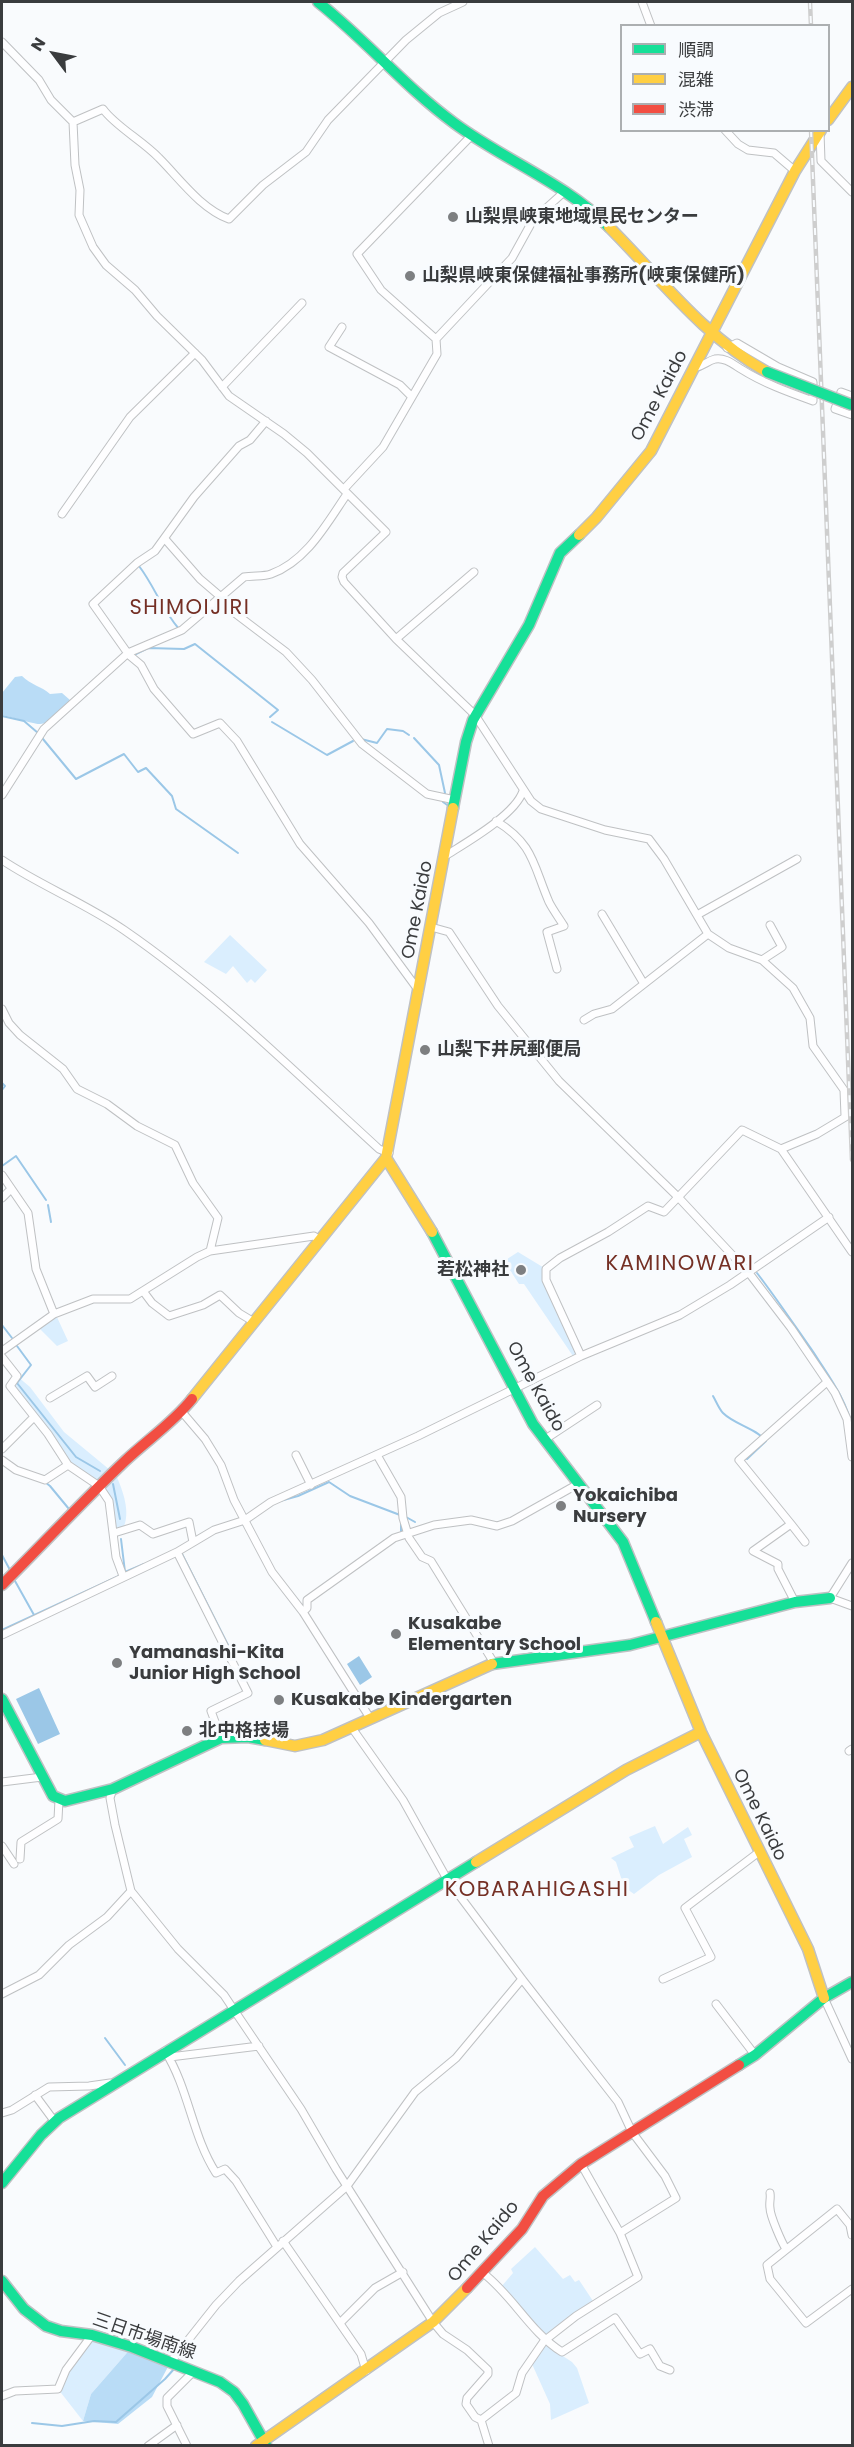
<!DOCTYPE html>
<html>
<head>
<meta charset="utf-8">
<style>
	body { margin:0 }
	#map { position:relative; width:854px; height:2447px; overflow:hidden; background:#f9fbfd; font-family:Poppins,"Noto Sans JP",sans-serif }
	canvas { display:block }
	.frame { position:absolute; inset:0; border:3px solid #3a3c3e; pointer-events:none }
	.legend { position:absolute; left:620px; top:24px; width:210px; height:108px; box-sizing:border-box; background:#f8fbfe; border:2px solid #acafb1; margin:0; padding:8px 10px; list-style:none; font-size:18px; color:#3a3c3e }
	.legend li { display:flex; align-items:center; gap:12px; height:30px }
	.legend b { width:30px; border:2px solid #acafb1 }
	.north { position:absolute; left:24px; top:24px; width:60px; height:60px; -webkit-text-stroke:4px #f8fbfe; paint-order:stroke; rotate:302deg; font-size:16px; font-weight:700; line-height:24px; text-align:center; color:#3a3c3e }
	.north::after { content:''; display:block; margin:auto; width:21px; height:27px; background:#3a3c3e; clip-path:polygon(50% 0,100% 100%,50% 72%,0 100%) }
</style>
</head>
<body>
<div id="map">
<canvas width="854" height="2447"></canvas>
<div class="frame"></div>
<ul class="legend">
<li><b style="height:8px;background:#16e098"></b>順調</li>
<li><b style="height:8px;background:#ffcf43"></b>混雑</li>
<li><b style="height:8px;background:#f24e42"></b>渋滞</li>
</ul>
<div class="north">N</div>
</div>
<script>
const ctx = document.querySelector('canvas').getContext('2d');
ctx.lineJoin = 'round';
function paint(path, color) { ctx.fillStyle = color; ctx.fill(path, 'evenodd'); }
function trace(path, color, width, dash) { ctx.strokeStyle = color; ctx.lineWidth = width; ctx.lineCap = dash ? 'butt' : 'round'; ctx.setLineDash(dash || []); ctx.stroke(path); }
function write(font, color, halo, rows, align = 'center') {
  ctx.font = font + ' Poppins,"Noto Sans JP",sans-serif'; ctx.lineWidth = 6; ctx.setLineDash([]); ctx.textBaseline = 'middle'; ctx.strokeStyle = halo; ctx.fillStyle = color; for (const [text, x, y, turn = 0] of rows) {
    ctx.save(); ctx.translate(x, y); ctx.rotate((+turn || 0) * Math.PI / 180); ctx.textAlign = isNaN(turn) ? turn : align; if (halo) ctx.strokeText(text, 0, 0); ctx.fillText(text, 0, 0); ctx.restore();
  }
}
const green = new Path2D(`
	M230,935L267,970L255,983L251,979L247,983L233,966L226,974L204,962Z
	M518,1252L546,1269V1280L581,1356L575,1359L524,1284H519L504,1261Z
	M56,1315L68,1341L57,1346L37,1326Z
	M17,1376L30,1387L64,1432L110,1470L95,1484L68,1465L10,1386Z
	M116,1475C123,1491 131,1512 123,1529L114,1533L104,1487Z
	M655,1826L663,1844L688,1827L692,1835L684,1839L692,1857L659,1875L634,1894L624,1887L616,1862L611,1858L634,1847L629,1837Z
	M535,2247L563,2279L570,2275L575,2282L579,2280L595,2304L548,2340L501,2287L513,2273L511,2269Z
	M92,2335L132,2347L91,2394L83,2421L58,2389L66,2370Z
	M546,2345L572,2362L577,2368L589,2403L551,2420L550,2404L532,2364Z`);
const forest = new Path2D(`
	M22,676C31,685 41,686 50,694L62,693L70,700C65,708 50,724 40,724C37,725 8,716 2,715V693L15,677Z
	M132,2347L170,2363L152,2397L118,2424L83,2421L91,2394Z`);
const water = new Path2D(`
	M359,1656L372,1677L360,1685L347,1664Z
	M39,1688L60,1734L38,1744L16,1699Z`);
const stream = new Path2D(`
	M139,566C155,587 161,608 179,629
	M134,655L148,648L184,649L195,644L278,710L270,717
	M2,716L24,721L38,733L76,779L124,754L138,772L146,768L172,796L176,809L238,853
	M272,722L327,755L353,741
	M414,738L439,765L445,793
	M361,739L377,743L387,729L403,731L409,735
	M443,802L450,807
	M2,1083L5,1086L2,1090
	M2,1166L16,1156L46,1200
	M48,1205L51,1222
	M757,1273C777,1299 795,1326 814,1353C829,1377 847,1400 852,1428
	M2,1325L12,1338
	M17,1346L31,1365L17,1383L76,1457L100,1471
	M713,1396C716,1401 719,1409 723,1413C735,1425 756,1428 766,1441L747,1459
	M45,1482L50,1486L69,1509
	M113,1484L120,1519
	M280,1501L298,1496L329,1482L350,1496L400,1515
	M406,1517L415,1522
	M401,1521V1533
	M121,1539L125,1572L144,1564
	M181,1552L232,1653
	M2,1555L10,1570
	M15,1581L34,1615
	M2,1630L119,1576
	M105,2038L125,2065
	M32,2423L62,2426L94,2421L116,2422L165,2379L174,2369`);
const street = new Path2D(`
	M642,2L651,26
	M2,42L39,80L51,100L73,122L75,165L80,190L79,215L93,247L106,265L135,290L157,316L202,360L229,396L284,434L307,453L386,532L343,573L342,577L344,582L396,639L475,715L531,801L541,809L605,830L649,839L664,859L708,934L729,948L762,960L793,988L810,1018L813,1046L844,1090L845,1116
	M73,122L103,109C115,126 143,141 159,158C180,179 200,208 229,219L263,185L306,152L328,120L406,40L439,13L463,2
	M725,130L738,144L748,150L774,153L795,171
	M820,132L821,161L852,192
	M342,327L329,347L400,385L412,397L437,354L436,339L381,290L357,254L471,136
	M436,339L512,258L533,220L564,192
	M694,368C704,366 707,361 715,359C724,357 733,364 741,369C763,383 788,392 813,401V382L778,367L737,343L727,348
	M222,387L302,303
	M852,396L841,392L835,409L852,415
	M266,421L250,440L239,446L194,497L155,551L137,563L93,604L129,655L141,665L154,689L193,734L220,723L237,741L300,844L369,923L419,991
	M344,489L383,447L412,397
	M62,514L130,417L195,353
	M165,539L200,579L221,597L232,611L286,652L312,680L362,744L427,794L455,800
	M396,639L474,572
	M2,795L44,729L128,653L182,630L244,577C253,575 263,577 271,574C307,561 327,523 347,494
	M496,821C534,844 533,865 549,902C553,910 559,918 564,926L547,932L557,969
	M445,856C467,842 515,815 523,791
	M2,860C41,886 85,903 124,930C217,994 296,1073 379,1149L389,1153
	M602,914L644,984
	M697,915L797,859
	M431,927L449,932L498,1006L559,1081L679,1198L749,1273L791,1328L835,1393L847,1419L852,1457
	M762,960L782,947L770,925
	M2,1009L9,1023L20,1035L63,1069L77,1089L107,1104L137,1126L175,1145L193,1183L218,1218L210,1251
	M584,1020L594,1014L612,1009L708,934
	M781,1149L817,1134L852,1113
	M2,1175L28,1213L36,1269L54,1314
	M2,1198L11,1189
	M143,1291L152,1303L169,1316L203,1305L220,1295L239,1313L254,1322
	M2,1351L54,1314L93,1299H130L197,1257L210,1251L314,1236L319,1240
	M581,1356L546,1280V1269L560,1258L608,1232L648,1206L664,1212L742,1130L781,1149L852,1252
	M2,1357L17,1376L10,1386L48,1434L68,1465
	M50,1398L87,1376L95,1387L112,1376
	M182,1412L205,1439L221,1465L234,1500L272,1572L303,1612L370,1718
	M544,1440L597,1405
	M2,1449L34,1417
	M296,1455L311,1485
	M377,1455L401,1497L403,1518L409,1538L422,1557L431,1561L494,1663
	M2,1460L16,1470L45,1480L68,1465L99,1486L109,1501L116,1557L123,1576
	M791,1524L739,1460L827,1382
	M114,1533L140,1525L153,1534L189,1522L193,1542
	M177,1552L248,1693L211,1711L221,1738
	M852,1563L830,1598L852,1606
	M795,1602L778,1569V1564L753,1551L791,1524L805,1542
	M303,1612L307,1608V1600L394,1538L434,1525L471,1520L497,1526L512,1521L578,1484
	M2,1635L177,1552L214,1530L245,1520L271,1502L418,1436L581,1356L680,1315L730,1285L829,1217
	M352,1728L403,1800L447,1879L522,1979L618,2102L632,2132L665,2176L676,2198L620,2233
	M849,1751L852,1749
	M2,1782L42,1777
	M113,1789L110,1798L115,1825L131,1891L178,1949L224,1995L234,2010L301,2109L336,2169L433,2322L443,2334L467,2350L488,2370V2374L467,2398L466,2404L475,2417L481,2420L489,2446
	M2,1846L14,1864
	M20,1859L21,1842L58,1819L59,1800
	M663,1979L711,1957L685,1908L759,1852
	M2,1994L39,1975L69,1945L107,1917L131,1891
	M824,1998L852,2059
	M716,2004L755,2055
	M165,2051C189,2089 192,2136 216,2173L225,2169L236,2181L277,2247
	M170,2057L259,2046
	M35,2095L55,2122
	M2,2113L12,2110L49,2087L89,2086L110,2083
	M770,2193C771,2199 769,2202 770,2208C770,2216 782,2243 786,2249
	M852,2235L850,2225L837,2209L767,2265L770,2279L806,2323L852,2289
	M283,2241L361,2354L366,2371
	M483,2273C513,2296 530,2332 562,2352L615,2318L640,2354L650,2349L660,2366L670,2370
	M340,2323L375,2288L403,2272
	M170,2363L216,2305L239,2281L347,2186L415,2092L456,2058L522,1979
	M2,2396L15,2391L58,2389L66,2370L92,2335
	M481,2420L516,2393L522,2373L544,2341L576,2316L638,2277L620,2233L581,2164
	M148,2446L177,2425
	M187,2446L167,2406V2398L194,2371`);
const fast = new Path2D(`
	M318,2C366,40 405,87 454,123C504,160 565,183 609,227
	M453,808L466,742L473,720L529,625L560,553L579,535
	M432,1232L533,1424L623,1542L656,1622
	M492,1664L630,1645L795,1602L830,1598
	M2,1699L53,1796L65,1801L113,1789L221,1738L248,1737L265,1740
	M739,2065L755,2055L824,1998L852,1982
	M2,2183L41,2135L59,2118L476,1862
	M2,2281L24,2309L46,2326L61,2331L92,2335L132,2347L220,2382L234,2392L243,2404L266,2445`);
const slow = new Path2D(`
	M828,120L852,87
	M609,227C661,279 702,335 767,372
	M579,535L596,518L651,451L795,171L821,130
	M432,1232L386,1158L453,808
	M192,1399L386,1158
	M656,1622L701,1732L808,1949L824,1998
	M265,1740L295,1746L323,1740L492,1664
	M476,1862L626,1770L701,1732
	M256,2446L433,2322L467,2288`);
const jam = new Path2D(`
	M2,1585C43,1544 83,1501 125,1461C147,1440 173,1423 192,1399
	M467,2288L522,2229L543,2196L581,2164L739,2065`);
const rail = new Path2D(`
	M810,2L811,26
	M811,130L852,1160`);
const fastBridge = new Path2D(`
	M767,372L852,405`);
const markers = [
	[453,217,6,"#7d7f81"],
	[410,276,6,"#7d7f81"],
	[425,1050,6,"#7d7f81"],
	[521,1270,6,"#7d7f81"],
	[561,1506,6,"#7d7f81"],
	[396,1634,6,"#7d7f81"],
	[117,1663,6,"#7d7f81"],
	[279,1700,6,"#7d7f81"],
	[187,1731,6,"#7d7f81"]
];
const poiNames = [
	["山梨県峡東地域県民センター",465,217],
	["山梨県峡東保健福祉事務所(峡東保健所)",422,276],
	["山梨下井尻郵便局",437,1050],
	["若松神社",509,1270,"right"],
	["Yokaichiba",573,1496],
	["Nursery",573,1517],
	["Kusakabe",408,1624],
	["Elementary School",408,1645],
	["Yamanashi-Kita",129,1653],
	["Junior High School",129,1674],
	["Kusakabe Kindergarten",291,1700],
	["北中格技場",199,1731]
];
const streetNames = [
	["Ome Kaido",660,396,-62],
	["Ome Kaido",418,910,-79],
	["Ome Kaido",535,1387,61],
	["Ome Kaido",759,1815,64],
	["Ome Kaido",484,2242,-50],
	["三日市場南線",144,2337,19]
];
const quarterNames = [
	["SHIMOIJIRI",190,609],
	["KAMINOWARI",680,1265],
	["KOBARAHIGASHI",537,1891]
];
paint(green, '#daeefe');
paint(forest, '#b9dcf6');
paint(water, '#9bc7e7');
trace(stream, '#9bc7e7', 2);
trace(street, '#bfc1c3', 9);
trace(fast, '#bfc1c3', 13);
trace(slow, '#bfc1c3', 13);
trace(jam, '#bfc1c3', 13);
trace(street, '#fefeff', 7);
trace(fast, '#16e098', 10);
trace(slow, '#ffcf43', 10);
trace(jam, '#f24e42', 10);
trace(rail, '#cecece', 4.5);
trace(rail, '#f8fbfe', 2, [7]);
trace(fastBridge, '#bfc1c3', 13, []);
trace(fastBridge, '#16e098', 10);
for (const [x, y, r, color] of markers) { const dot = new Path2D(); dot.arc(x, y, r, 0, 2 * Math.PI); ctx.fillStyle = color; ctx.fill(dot); trace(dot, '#f8fbfe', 2); }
write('bold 18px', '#3a3c3e', '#f8fbfe', poiNames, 'left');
write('18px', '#3a3c3e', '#f8fbfe', streetNames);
ctx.letterSpacing = '1.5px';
write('21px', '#753025', '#f8fbfe', quarterNames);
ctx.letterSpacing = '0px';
</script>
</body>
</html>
